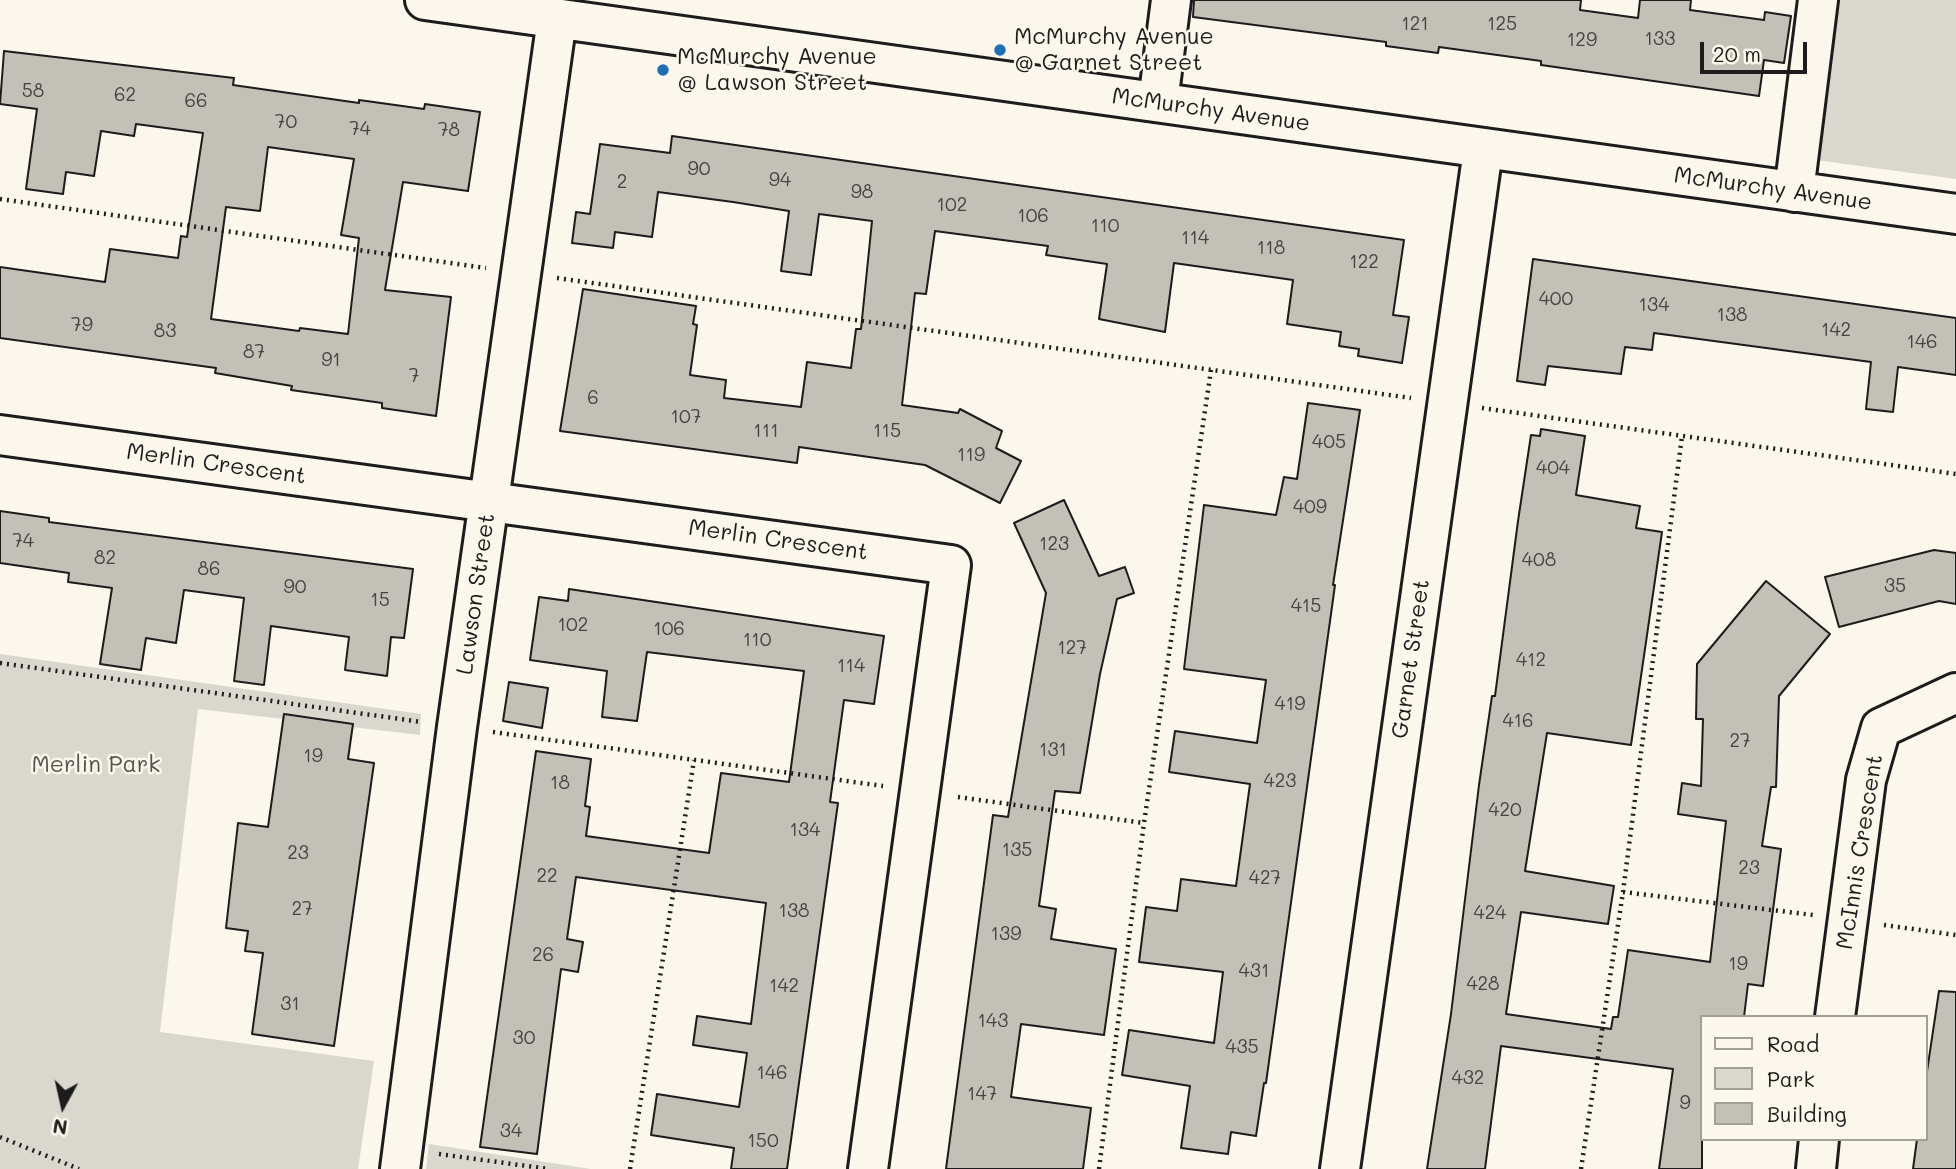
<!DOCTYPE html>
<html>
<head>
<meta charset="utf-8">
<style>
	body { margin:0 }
	#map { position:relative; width:1956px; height:1169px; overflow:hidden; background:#fbf7ec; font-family:Mali,sans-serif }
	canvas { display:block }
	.legend { position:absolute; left:1700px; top:1015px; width:228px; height:126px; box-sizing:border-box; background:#fbf7ec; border:2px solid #a29f99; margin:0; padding:9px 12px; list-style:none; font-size:21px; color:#1c1c1c }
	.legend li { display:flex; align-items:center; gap:14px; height:35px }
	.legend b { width:35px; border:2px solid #a29f99 }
	.north { position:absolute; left:28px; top:1071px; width:70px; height:70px; -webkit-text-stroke:5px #fbf7ec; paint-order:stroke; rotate:188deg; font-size:19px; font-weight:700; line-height:28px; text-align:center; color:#1c1c1c }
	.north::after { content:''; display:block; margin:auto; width:24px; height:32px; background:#1c1c1c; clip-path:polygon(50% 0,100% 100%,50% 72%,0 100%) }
	.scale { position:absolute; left:1700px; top:42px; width:107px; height:32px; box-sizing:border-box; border:4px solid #1c1c1c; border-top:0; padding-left:9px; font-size:21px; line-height:24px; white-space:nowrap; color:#1c1c1c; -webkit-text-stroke:5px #fbf7ec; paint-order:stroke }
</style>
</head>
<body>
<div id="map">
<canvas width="1956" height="1169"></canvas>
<ul class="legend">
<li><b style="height:9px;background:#fbf7ec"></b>Road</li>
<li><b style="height:19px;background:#dad7ce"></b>Park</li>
<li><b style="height:19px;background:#c3c0b8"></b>Building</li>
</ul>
<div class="north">N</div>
<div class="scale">20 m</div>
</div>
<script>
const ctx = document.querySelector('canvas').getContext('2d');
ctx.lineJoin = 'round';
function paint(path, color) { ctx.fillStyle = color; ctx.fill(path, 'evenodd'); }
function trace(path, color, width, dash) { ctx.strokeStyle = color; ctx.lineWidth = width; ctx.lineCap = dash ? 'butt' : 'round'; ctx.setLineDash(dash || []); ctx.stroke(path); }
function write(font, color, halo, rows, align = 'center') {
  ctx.font = font + ' Mali,sans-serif'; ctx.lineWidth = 5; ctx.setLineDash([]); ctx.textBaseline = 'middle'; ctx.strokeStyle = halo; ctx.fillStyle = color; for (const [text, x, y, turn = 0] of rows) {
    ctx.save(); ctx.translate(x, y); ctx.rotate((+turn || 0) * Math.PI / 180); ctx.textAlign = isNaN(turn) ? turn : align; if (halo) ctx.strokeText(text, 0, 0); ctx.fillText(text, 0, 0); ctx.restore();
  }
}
const green = new Path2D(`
	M1831,0H1956V179L1808,159Z
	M0,654L421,714L420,735L198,709L160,1032L374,1061L358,1169H0Z
	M429,1144L591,1169H426Z`);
const building = new Path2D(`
	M1194,0H1581L1580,10L1638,18L1640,0H1691L1690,10L1764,20L1765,12L1791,16L1784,63L1764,60L1759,96L1541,65V61L1439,47L1438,53L1386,46V42L1193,17Z
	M4,51L234,78L233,85L359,103V100L424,109L425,104L480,112L468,191L403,182L385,290L451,297L436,416L382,408V403L291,390L292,386L215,373L216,368L0,338V267L105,282L110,249L178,258L181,236L187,237L203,133L136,124L134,136L101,131L94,176L66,172L63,194L26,189L37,109L0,104ZM268,147L354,159L341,235L359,238L348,334L300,328L299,331L211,319L226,207L260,211Z
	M672,136L1404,240L1393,315L1409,317L1402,363L1358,356L1359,349L1339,346L1341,332L1287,324L1293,280L1174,263L1165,332L1099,319L1107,264L1046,255L1048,246L935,231L926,294L915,293L902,405L958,413L960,409L1002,431L996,448L1021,461L1000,503L925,465L799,447L797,463L560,431L583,289L696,306L693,324L697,325L690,375L726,380L724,398L801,407L807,362L851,368L856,329H861L872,221L819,214L811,275L781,271L789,211L733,202L658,192L652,237L615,232L613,248L572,243L576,212L590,214L600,144L670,153Z
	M1533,259L1956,318V375L1898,367L1893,412L1866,409L1871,362L1654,333L1652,350L1625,347L1621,374L1548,366L1545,385L1517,381Z
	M1308,403L1360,410L1333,585H1335L1266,1083H1264L1256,1136L1231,1132L1228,1154L1181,1148L1190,1086L1122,1075L1129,1030L1214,1043L1223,972L1139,962L1146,907L1177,911L1181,879L1236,886L1250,784L1169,772L1175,731L1257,743L1266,680L1184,669L1204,505L1276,515L1284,477L1297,479Z
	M1541,429L1585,436L1576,495L1640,506L1636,528L1662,532L1631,745L1547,733L1525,871L1614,886L1608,924L1521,912L1506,1014L1611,1029L1613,1017H1618L1628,950L1710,962L1726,821L1678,814L1682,783L1701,786L1703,719H1696L1697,664L1766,581L1830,634L1779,696L1776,787H1771L1762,846L1781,849L1763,986L1748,984L1744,1017H1702V1169H1659L1673,1069L1501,1046L1485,1169H1427L1451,1014L1479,785L1492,696H1495L1518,521L1531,435L1540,436Z
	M1064,500L1099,576L1125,567L1134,593L1117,599L1100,674L1080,793L1055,791L1039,906L1056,909L1051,939L1116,949L1104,1035L1021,1024L1011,1097L1091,1108L1083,1169H946L993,815L1008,817L1046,593L1014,523Z
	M0,511L49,518V522L413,569L404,638L391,637L387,676L345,670L349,637L271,626L264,685L234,681L244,598L184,590L176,643L146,638L141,670L100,664L112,588L68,582L69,573L0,563Z
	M1934,550L1956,553V604L1939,601L1839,627L1825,577Z
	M569,589L884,636L874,704L844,700L830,802L838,803L787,1169H731L734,1148L651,1135L657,1094L739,1107L747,1053L693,1045L697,1016L751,1024L766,903L576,877L567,939L583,942L578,972L561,969L537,1154L480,1147L536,751L591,759L585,806L590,807L586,836L709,853L721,773L789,782L804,671L647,652L637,721L602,717L607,671L530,660L539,597L568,601Z
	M509,682L548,688L542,728L503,721Z
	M284,714L353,724L348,759L374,763L334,1046L252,1034L263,953L245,951L248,931L226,928L238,823L268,827Z
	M1939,991L1956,992V1169H1913L1917,1139H1926V1078Z`);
const path = new Path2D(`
	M0,199L486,268
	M557,278L1411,398
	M1482,408L1956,474
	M0,663L422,722
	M493,732L883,786
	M958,797L1144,823
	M1623,892L1813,915
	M1884,925L1956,935
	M0,1137L79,1169
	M439,1154L549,1169
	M630,1169L694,760
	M1099,1169L1144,823L1211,370
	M1581,1169L1623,892L1682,436`);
const minor = new Path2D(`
	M425,0L1956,214
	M1158,102L1171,0
	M1794,192L1818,0
	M0,435L951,565L868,1169
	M1835,1017L1866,780L1881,728L1956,693
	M400,1169L457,727L557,19
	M1340,1169L1483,150
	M1816,1169L1819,1139`);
const markers = [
	[1000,50,7,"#1f6fb2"],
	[663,70,7,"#1f6fb2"]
];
const numberNames = [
	["121",1415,24],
	["125",1502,24],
	["133",1660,39],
	["129",1582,40],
	["58",33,91],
	["62",125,95],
	["66",196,101],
	["70",286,122],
	["74",360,129],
	["78",449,130],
	["90",699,169],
	["94",780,180],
	["2",622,182],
	["98",862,192],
	["102",952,205],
	["106",1033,216],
	["110",1105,226],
	["114",1195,238],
	["118",1271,248],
	["122",1364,262],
	["400",1556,299],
	["134",1654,305],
	["138",1732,315],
	["79",82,325],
	["142",1836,330],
	["83",165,331],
	["146",1922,342],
	["87",254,352],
	["91",331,360],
	["7",414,376],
	["6",593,398],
	["107",686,417],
	["111",766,431],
	["115",887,431],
	["405",1329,442],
	["119",971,455],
	["404",1553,468],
	["409",1310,507],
	["74",23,541],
	["123",1054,544],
	["82",105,558],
	["408",1539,560],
	["86",209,569],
	["35",1895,586],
	["90",295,587],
	["15",380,600],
	["415",1306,606],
	["102",573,625],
	["106",669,629],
	["110",757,640],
	["127",1072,648],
	["412",1531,660],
	["114",851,666],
	["419",1290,704],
	["416",1518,721],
	["27",1740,741],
	["131",1053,750],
	["19",313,756],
	["423",1280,781],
	["18",560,783],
	["420",1505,810],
	["134",805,830],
	["135",1017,850],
	["23",298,853],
	["23",1749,868],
	["22",547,876],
	["427",1265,878],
	["27",302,909],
	["138",794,911],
	["424",1490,913],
	["139",1006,934],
	["26",543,955],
	["19",1738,964],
	["431",1254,971],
	["428",1483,984],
	["142",784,986],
	["31",290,1004],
	["143",993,1021],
	["30",524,1038],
	["435",1242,1047],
	["146",772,1073],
	["432",1468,1078],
	["147",982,1094],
	["9",1685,1103],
	["34",511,1131],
	["150",763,1141]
];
const poiNames = [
	["McMurchy Avenue",1014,37],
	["@ Garnet Street",1014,63],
	["McMurchy Avenue",677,57],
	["@ Lawson Street",677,83]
];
const streetNames = [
	["McMurchy Avenue",1211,110,8],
	["McMurchy Avenue",1773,189,8],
	["Merlin Crescent",216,464,8],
	["Merlin Crescent",778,540,8],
	["Lawson Street",476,594,-82],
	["Garnet Street",1411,659,-82],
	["McInnis Crescent",1860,852,-81]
];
const parkNames = [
	["Merlin Park",96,765]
];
paint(green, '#dad7ce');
paint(building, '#c3c0b8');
trace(building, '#1c1c1c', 2);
trace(minor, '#1c1c1c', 44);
trace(path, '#1c1c1c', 4.5, [2, 5]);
trace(minor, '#fbf7ec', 38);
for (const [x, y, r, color] of markers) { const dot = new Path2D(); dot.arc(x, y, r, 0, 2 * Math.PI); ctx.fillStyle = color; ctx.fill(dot); trace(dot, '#fbf7ec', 2.5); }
write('19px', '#464543', null, numberNames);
write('23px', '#1c1c1c', '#fbf7ec', poiNames, 'left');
write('23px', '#1c1c1c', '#fbf7ec', streetNames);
write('23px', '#555451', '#fbf7ec', parkNames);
</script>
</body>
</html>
